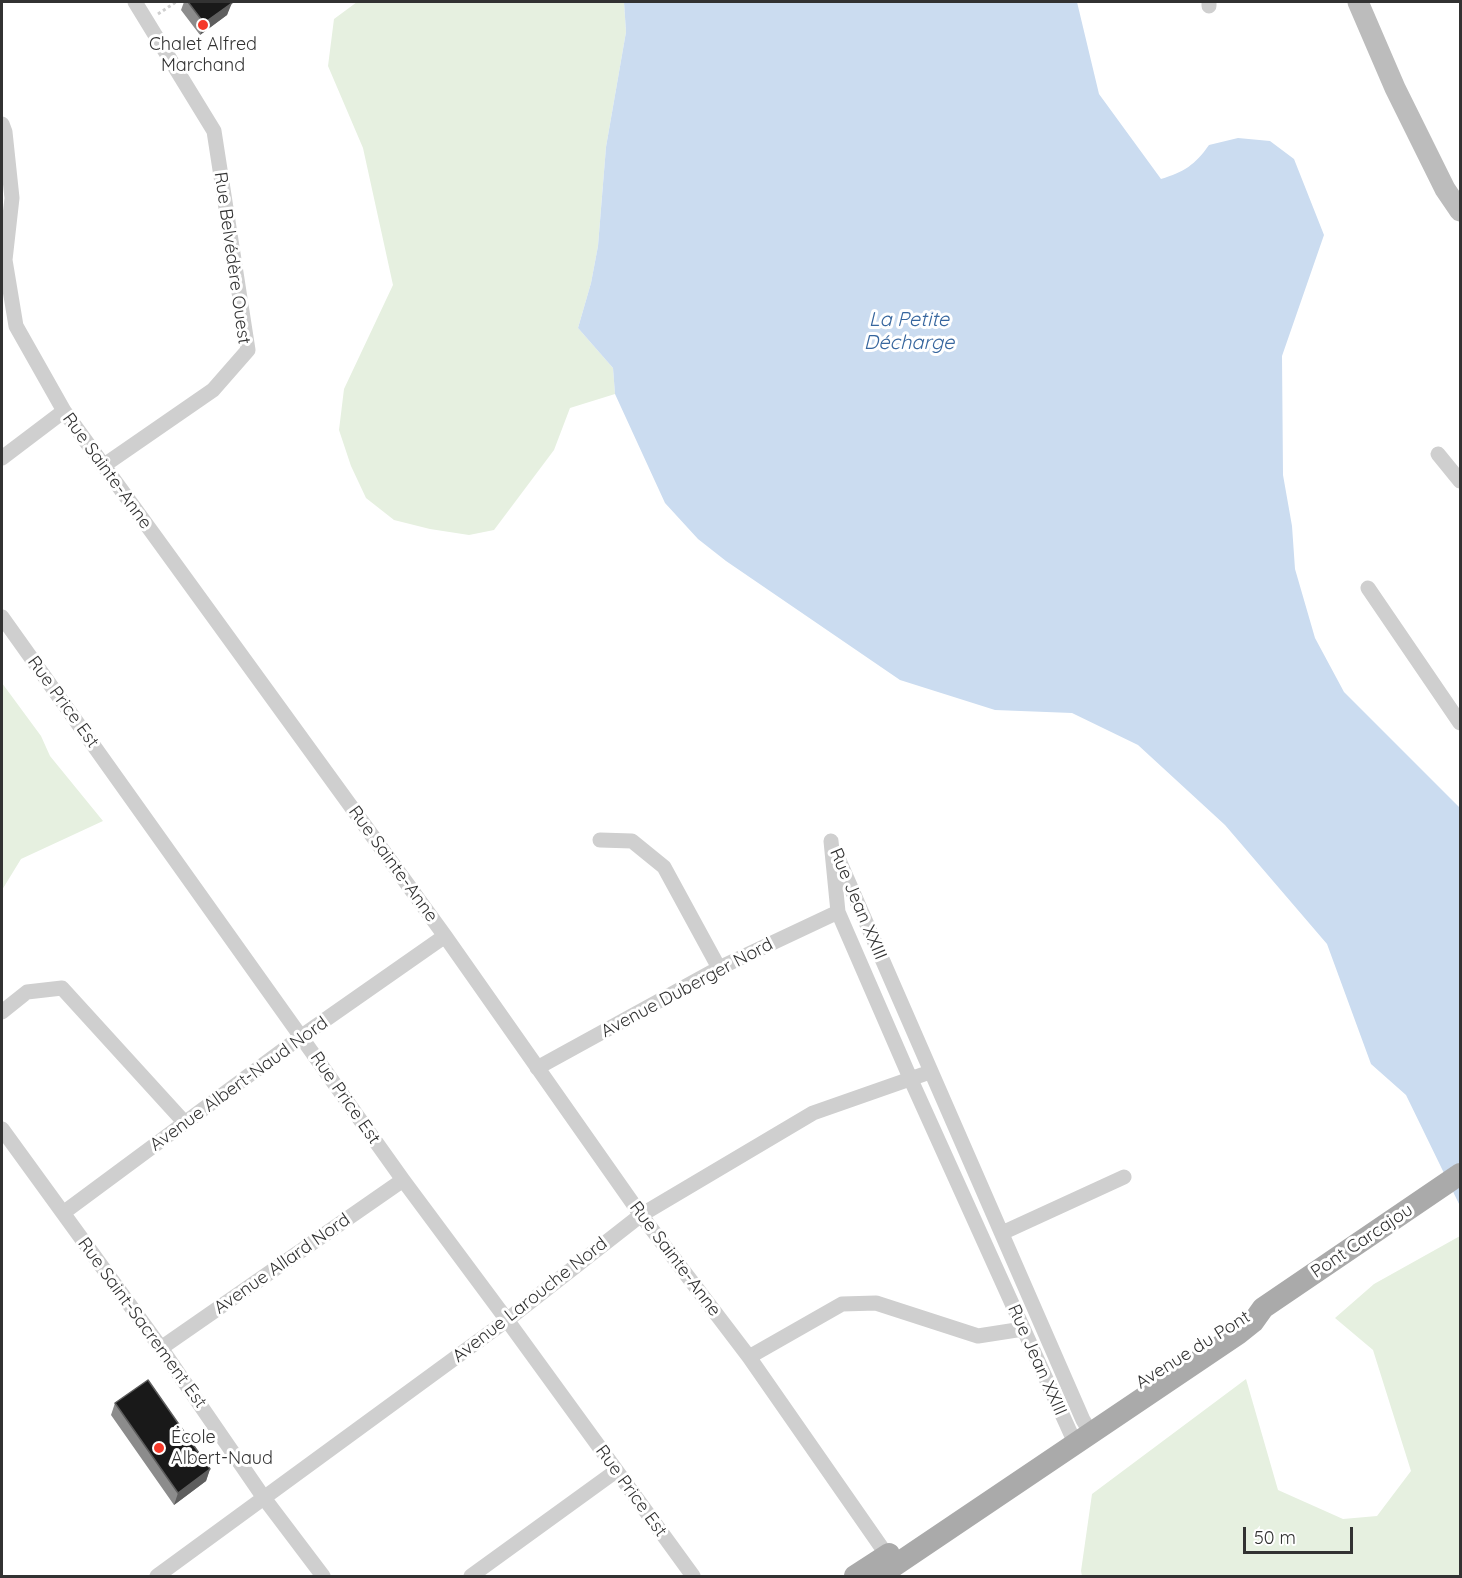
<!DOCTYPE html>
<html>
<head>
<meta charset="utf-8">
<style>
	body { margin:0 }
	#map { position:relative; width:1462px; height:1578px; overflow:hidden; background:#fff; font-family:Quicksand,sans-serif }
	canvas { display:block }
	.frame { position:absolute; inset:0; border:3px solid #323232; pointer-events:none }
	.scale { position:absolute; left:1243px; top:1527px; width:110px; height:27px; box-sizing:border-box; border:3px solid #323232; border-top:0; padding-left:8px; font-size:18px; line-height:21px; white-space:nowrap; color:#323232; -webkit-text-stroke:4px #fff; paint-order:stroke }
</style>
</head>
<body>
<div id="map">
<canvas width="1462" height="1578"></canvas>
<div class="frame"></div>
<div class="scale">50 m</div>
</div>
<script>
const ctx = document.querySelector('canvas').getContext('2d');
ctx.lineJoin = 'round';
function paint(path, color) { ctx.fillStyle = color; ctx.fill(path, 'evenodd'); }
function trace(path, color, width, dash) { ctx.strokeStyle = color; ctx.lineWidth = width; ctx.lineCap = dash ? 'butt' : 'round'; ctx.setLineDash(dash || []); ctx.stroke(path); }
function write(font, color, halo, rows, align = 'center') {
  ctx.font = font + ' Quicksand,sans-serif'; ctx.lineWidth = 6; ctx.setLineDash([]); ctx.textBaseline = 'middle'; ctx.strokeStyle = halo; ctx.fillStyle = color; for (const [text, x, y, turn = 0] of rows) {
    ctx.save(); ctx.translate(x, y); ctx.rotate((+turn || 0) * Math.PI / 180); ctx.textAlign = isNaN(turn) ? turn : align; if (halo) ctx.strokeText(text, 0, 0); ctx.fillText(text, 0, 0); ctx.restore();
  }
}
const green = new Path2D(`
	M357,2H624L626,32L606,147L598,246L591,283L578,328L613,368L615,394L570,408L554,450L494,530L469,535L430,529L394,520L366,498L351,466L339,430L344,389L393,285L363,148L328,66L334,19Z
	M2,683L41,736L50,756L103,821L21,859L2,890Z
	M1460,1236V1576H1082L1081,1571L1092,1494L1246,1379L1278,1490L1343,1519L1377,1516L1411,1471L1373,1350L1335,1318L1374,1284Z`);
const water = new Path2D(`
	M624,2H1077L1099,94L1161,179C1184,172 1195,165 1209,145L1238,138L1270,141L1294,159L1324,235L1282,356L1283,475L1292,526L1295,569L1315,638L1344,692L1460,808V1206L1406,1095L1371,1064L1327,944L1225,825L1138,745L1072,713L995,710L900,680L726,561L698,539L665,503L615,394L613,368L578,328L591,283L598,246L606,147L626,32Z`);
const path = new Path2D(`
	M158,14L176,2`);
const street = new Path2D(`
	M1209,6V2
	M2,124L5,132L12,198L5,260L16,326L64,411L445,936L641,1215L749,1357L891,1561
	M1438,454L1460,481
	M2,458L64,411
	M103,466L213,390L248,350L214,131L135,2
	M1368,588L1460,723
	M2,617L403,1180L507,1320L693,1576
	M600,840L632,841L664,867L719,968
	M831,841L838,912L911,1080L1075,1443
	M838,858L1083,1420L1091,1433
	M2,1012L27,992L62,988L185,1123
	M537,1068L719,968L838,912
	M2,1129L161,1348L264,1498L323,1576
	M63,1213L302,1036L445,936
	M1002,1233L1124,1177
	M161,1348L403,1180
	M749,1357L842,1304L876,1303L978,1336L1023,1329
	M157,1576L507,1320L641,1215L813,1113L930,1072
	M471,1576L616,1471`);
const secondary = new Path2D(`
	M1358,2L1395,88L1445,189L1460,211`);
const primary = new Path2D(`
	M855,1576L889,1554
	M879,1576L1238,1334L1253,1322L1263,1308L1460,1174`);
const wall = new Path2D(`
	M184,2H231L227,15L200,35L181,10Z
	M115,1403L210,1469L206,1481L174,1505L111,1415Z`);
const shadedWall = new Path2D(`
	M232,3L227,15L200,35L204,23Z
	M210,1469L206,1481L174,1505L178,1493Z`);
const building = new Path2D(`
	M188,2H231L232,3L204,23Z
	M148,1380L210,1469L178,1493L115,1403Z`);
const markers = [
	[203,25,6,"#f53828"],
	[159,1448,6,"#f53828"]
];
const poiNames = [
	["Chalet Alfred",203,45],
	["Marchand",203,66],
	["École",171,1438,"left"],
	["Albert-Naud",171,1459,"left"]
];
const streetNames = [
	["Rue Belvédère Ouest",232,258,82],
	["Rue Sainte-Anne",107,471,54],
	["Rue Price Est",63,702,54],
	["Rue Sainte-Anne",393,864,54],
	["Rue Jean XXIII",858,904,67],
	["Avenue Duberger Nord",687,988,-28],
	["Avenue Albert-Naud Nord",239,1084,-36],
	["Rue Price Est",345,1098,55],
	["Pont Carcajou",1362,1241,-34],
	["Rue Sainte-Anne",675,1259,53],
	["Avenue Allard Nord",282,1264,-35],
	["Avenue Larouche Nord",530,1300,-38],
	["Rue Saint-Sacrement Est",142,1323,54],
	["Avenue du Pont",1193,1350,-32],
	["Rue Jean XXIII",1037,1360,66],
	["Rue Price Est",631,1491,54]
];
const waterNames = [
	["La Petite",909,320],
	["Décharge",909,343]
];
paint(green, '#e6f0e0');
paint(water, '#cbdcf0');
trace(path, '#cfcfcf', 3, [3, 3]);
trace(street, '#cfcfcf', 15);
trace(secondary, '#bcbcbc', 21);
trace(primary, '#aaa', 22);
paint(wall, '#8c8c8c');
paint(shadedWall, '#5e5e5e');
paint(building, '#191919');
trace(building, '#5e5e5e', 1.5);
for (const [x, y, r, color] of markers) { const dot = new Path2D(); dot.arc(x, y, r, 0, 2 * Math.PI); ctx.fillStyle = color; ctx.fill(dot); trace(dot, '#fff', 2); }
write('18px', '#323232', '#fff', poiNames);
write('18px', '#323232', '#fff', streetNames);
write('italic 20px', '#37669e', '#fff', waterNames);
</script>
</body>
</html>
